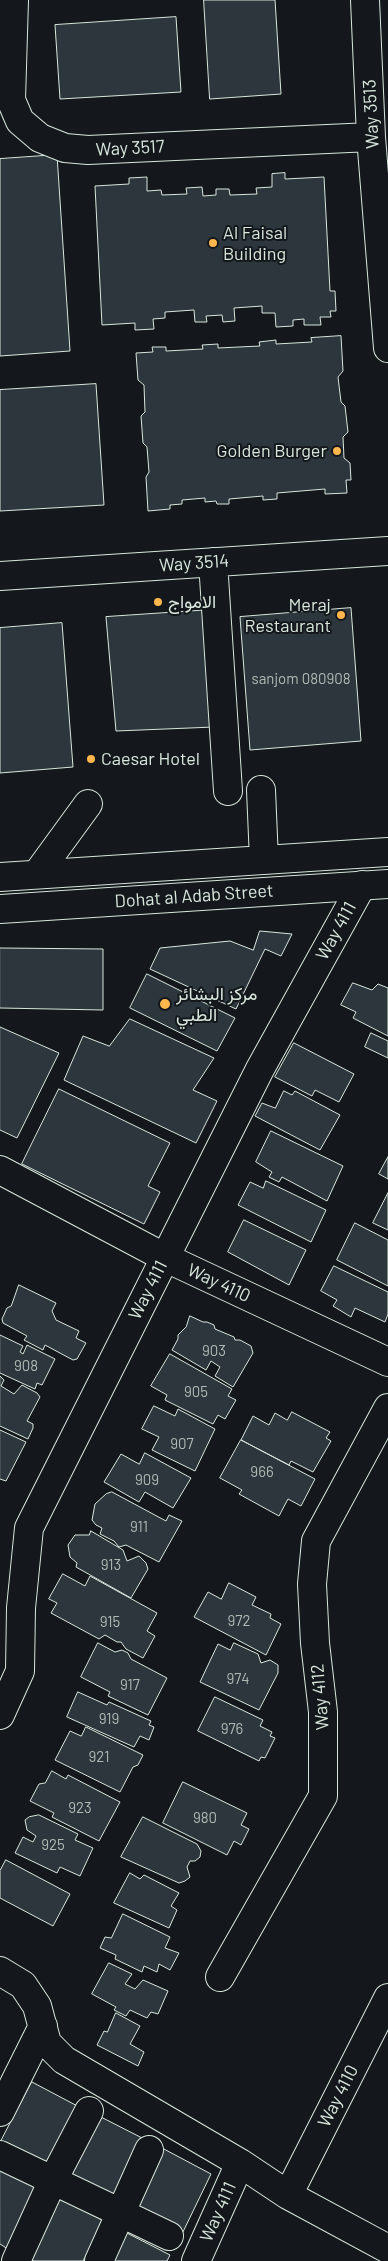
<!DOCTYPE html>
<html>
<head>
<meta charset="utf-8">
<style>
	body { margin:0 }
	canvas { display:block; background:#14181c }
</style>
</head>
<body>
<canvas width="388" height="2261"></canvas>
<script>
const ctx = document.querySelector('canvas').getContext('2d');
ctx.lineJoin = 'round';
function paint(path, color) { ctx.fillStyle = color; ctx.fill(path, 'evenodd'); }
function trace(path, color, width, dash) { ctx.strokeStyle = color; ctx.lineWidth = width; ctx.lineCap = dash ? 'butt' : 'round'; ctx.setLineDash(dash || []); ctx.stroke(path); }
function write(font, color, halo, rows, align = 'center') {
  ctx.font = font + ' Barlow,Vazirmatn,sans-serif'; ctx.lineWidth = 4; ctx.setLineDash([]); ctx.textBaseline = 'middle'; ctx.strokeStyle = halo; ctx.fillStyle = color; for (const [text, x, y, turn = 0] of rows) {
    ctx.save(); ctx.translate(x, y); ctx.rotate((+turn || 0) * Math.PI / 180); ctx.textAlign = isNaN(turn) ? turn : align; if (halo) ctx.strokeText(text, 0, 0); ctx.fillText(text, 0, 0); ctx.restore();
  }
}
const building = new Path2D(`
	M204,0H275L281,94L210,99Z
	M176,17L181,92L60,99L55,25Z
	M57,155L70,351L0,356V159Z
	M285,173V179L324,177L330,291H335L336,311H330L331,317H320L321,325H304V319L293,320V326L276,327L275,313H262V306L234,308L235,321L223,322L222,315L206,316L207,322H195L194,310L165,312V318L153,319L154,329L135,330V323L102,325L95,186L129,184V178L147,177V191L161,190L162,195L187,194L186,188L202,187L203,196L216,195V189H229L230,195L257,194L256,188L272,187V174Z
	M341,336L343,371L338,377L341,402L345,406L348,432L343,437L344,458L350,463L351,480H346L347,493L325,494V489L277,493V499L263,500V496L229,499V504H217L216,501L205,502V498L182,500V504L170,505V509L148,511L146,477L149,472L147,447L143,443L141,416L145,412L144,385L138,380L136,353L153,352L152,347H166V351L203,349L202,345L218,344V348L260,346L259,342L276,340V344L312,342L311,338Z
	M96,384L104,505L0,511V390Z
	M351,608L361,741L250,750L240,617Z
	M210,610L214,727L116,731L106,617Z
	M62,623L73,767L0,773V628Z
	M260,931L292,934L281,956L265,949L236,1009L150,969L160,948L230,941L253,950Z
	M0,948L103,949V1010L0,1008Z
	M147,974L235,1018L217,1051L130,1008Z
	M353,983L372,990L378,984L388,988V1036L353,1018L356,1012L341,1005Z
	M130,1019L214,1058L193,1090L217,1101L196,1143L64,1080L83,1036L109,1046Z
	M0,1027L59,1053L17,1138L0,1130Z
	M371,1033L388,1041V1058L365,1047Z
	M294,1043L354,1074L339,1102L315,1090L312,1096L275,1077Z
	M59,1089L170,1143L148,1186L160,1192L144,1224L22,1164Z
	M284,1091L292,1095L295,1091L340,1115L320,1150L255,1116L262,1103L275,1108Z
	M271,1131L343,1166L327,1201L282,1177L279,1182L269,1177L272,1172L256,1162Z
	M388,1157V1179L379,1174Z
	M266,1181L326,1210L311,1242L238,1205L250,1182L263,1188Z
	M388,1193V1230L373,1223Z
	M244,1220L306,1250L289,1285L228,1252Z
	M355,1223L388,1240V1286L337,1260Z
	M334,1266L388,1292V1314L385,1322L355,1308L351,1317L333,1306L337,1300L321,1291Z
	M19,1285L56,1303L52,1311L56,1320L79,1331L76,1338L86,1343L77,1359L73,1360L45,1345L43,1350L24,1340L27,1336L3,1323L2,1319L7,1308L11,1306Z
	M190,1316L203,1322H207L214,1325L215,1329L234,1337L235,1340H240L251,1346L253,1353L233,1387L215,1376L220,1367L211,1361L206,1370L172,1350L178,1339V1335L186,1327Z
	M0,1335L23,1346L20,1352L23,1354L27,1345L55,1359L42,1385L37,1383L35,1389L0,1373Z
	M170,1354L232,1389L228,1396L236,1400L225,1419L218,1415L213,1424L165,1400L167,1395L151,1386Z
	M0,1376L4,1380L1,1386L14,1394L22,1385L37,1393L40,1397L27,1421L33,1424V1428L28,1439L0,1426Z
	M154,1406L175,1416L178,1409L215,1429L195,1471L152,1450L159,1437L142,1429Z
	M292,1412L330,1432L326,1438L331,1441L313,1472L291,1461L289,1465L241,1440L253,1416L269,1425L275,1413L287,1420Z
	M0,1430L26,1442L6,1481L0,1479Z
	M241,1440L315,1479L301,1506L288,1499L279,1516L239,1494L242,1490L220,1478Z
	M145,1453L191,1478L173,1508L145,1492L139,1502L104,1482L121,1454L139,1464Z
	M112,1492L166,1521L169,1515L182,1521L159,1562L126,1545L119,1547L114,1541L100,1534L102,1528L96,1525L92,1520L95,1504L106,1494Z
	M91,1531L123,1550L127,1561L139,1556L146,1563L148,1569L131,1598L76,1567L77,1563L70,1557L68,1545L75,1535H89Z
	M63,1574L85,1586L90,1576L157,1613L147,1631L155,1636L143,1658L126,1649L121,1642H117L105,1635L99,1639L51,1613L57,1603L49,1599Z
	M229,1583L256,1597L252,1605L271,1614L270,1618L281,1624L266,1655L194,1617L208,1592L221,1599Z
	M98,1643L115,1652L122,1650L128,1653L131,1659L167,1678L148,1715L108,1696L110,1692L81,1677Z
	M234,1643L258,1654L261,1663L270,1660L278,1665V1673L259,1710L200,1682L218,1644L230,1650Z
	M78,1692L107,1705L109,1702L151,1721L149,1725L154,1727L149,1740L140,1736L134,1747L67,1717Z
	M215,1697L263,1720L260,1726L272,1732L270,1736L275,1738L265,1758L261,1757L259,1761L198,1731Z
	M86,1727L143,1755L138,1765L133,1767L120,1792L55,1760L70,1731L81,1736Z
	M52,1771L66,1779L68,1775L120,1802L99,1841L52,1817L54,1813L30,1801L39,1784L45,1783Z
	M183,1782L247,1813L241,1825L249,1829L241,1845L234,1841L227,1855L163,1823Z
	M39,1815L78,1834L75,1840L93,1848L80,1876L60,1867L57,1873L15,1853L23,1837L33,1842L36,1836L27,1830L25,1820L29,1817Z
	M143,1817L197,1844L201,1851L200,1857L195,1861H190L187,1867L190,1877L185,1881L179,1883L121,1857Z
	M6,1860L70,1894L53,1926L0,1898V1871Z
	M130,1873L140,1879L144,1875L179,1893L171,1906L177,1910L169,1928L114,1903Z
	M123,1914L170,1937L165,1948L179,1953L170,1970L159,1964L157,1972L144,1966L142,1972L115,1959L116,1955L100,1948L105,1937L111,1938Z
	M109,1963L132,1974L125,1984L135,1989L143,1980L168,1991L158,2014L151,2012L147,2018L130,2010L126,2016L114,2010L116,2007L92,1994Z
	M116,2013L140,2026L130,2044L144,2052L138,2066L97,2045L104,2031L107,2032Z
	M32,2082L83,2109L52,2171L0,2143Z
	M97,2115L148,2141L116,2201L65,2176Z
	M162,2148L211,2174L181,2236L130,2209Z
	M0,2168L44,2188L11,2251L0,2244Z
	M55,2195L104,2221L83,2261H34L25,2256Z
	M121,2230L170,2255L167,2261H105Z`);
const minor = new Path2D(`
	M14,0L11,100L20,121L40,138L65,148L88,150L371,137
	M365,0L371,137L388,348
	M213,562L228,791
	M0,576L388,551
	M0,1170L164,1257L388,1362
	M0,1715L20,1671L21,1608L29,1528L260,1069L362,885
	M0,1971L23,1985L37,2006L47,2043L64,2060L240,2163L288,2195L388,2249
	M220,1977L323,1796V1712L315,1643L312,1584L316,1541L388,1408
	M0,2112L43,2026
	M0,2155L169,2236
	M288,2195L388,1998
	M16,2261L53,2180L89,2111
	M99,2261L149,2150
	M196,2261L240,2163`);
const major = new Path2D(`
	M261,790L264,860
	M37,874L88,804
	M0,877L388,852
	M0,909L388,884`);
const markers = [
	[213,243,5,"#ffb74d"],
	[337,451,5,"#ffb74d"],
	[158,602,5,"#ffb74d"],
	[341,615,5,"#ffb74d"],
	[91,759,5,"#ffb74d"],
	[165,1004,6,"#ffb74d"]
];
const numberNames = [
	["sanjom 080908",301,679],
	["903",214,1351],
	["908",26,1366],
	["905",196,1392],
	["907",182,1444],
	["966",262,1472],
	["909",147,1480],
	["911",139,1527],
	["913",111,1565],
	["972",239,1621],
	["915",110,1622],
	["974",238,1679],
	["917",130,1685],
	["919",109,1719],
	["976",232,1729],
	["921",99,1757],
	["923",80,1808],
	["980",205,1818],
	["925",53,1845]
];
const streetNames = [
	["Way 3513",371,114,-93],
	["Way 3517",130,148,-3],
	["Way 3514",194,563,-4],
	["Dohat al Adab Street",194,896,-4],
	["Way 4111",336,931,-61],
	["Way 4110",219,1283,25],
	["Way 4111",148,1290,-63],
	["Way 4112",320,1697,-95],
	["Way 4110",338,2096,-63],
	["Way 4111",218,2212,-66]
];
const poiNames = [
	["Al Faisal",223,233],
	["Building",223,254],
	["Golden Burger",327,451,"right"],
	["الامواج",168,602],
	["Meraj",331,605,"right"],
	["Restaurant",331,626,"right"],
	["Caesar Hotel",101,759],
	["مركز البشائر",176,994],
	["الطبي",176,1015]
];
paint(building, '#2c363c');
trace(building, '#d8e6dc', 1);
trace(minor, '#d8e6dc', 30);
trace(major, '#d8e6dc', 30);
trace(minor, '#14181c', 28);
trace(major, '#14181c', 28);
for (const [x, y, r, color] of markers) { const dot = new Path2D(); dot.arc(x, y, r, 0, 2 * Math.PI); ctx.fillStyle = color; ctx.fill(dot); trace(dot, '#14181c', 2); }
write('15px', '#adbab4', null, numberNames);
write('18px', '#d8e6dc', '#14181c', streetNames);
write('18px', '#d8e6dc', '#14181c', poiNames, 'left');
</script>
</body>
</html>
